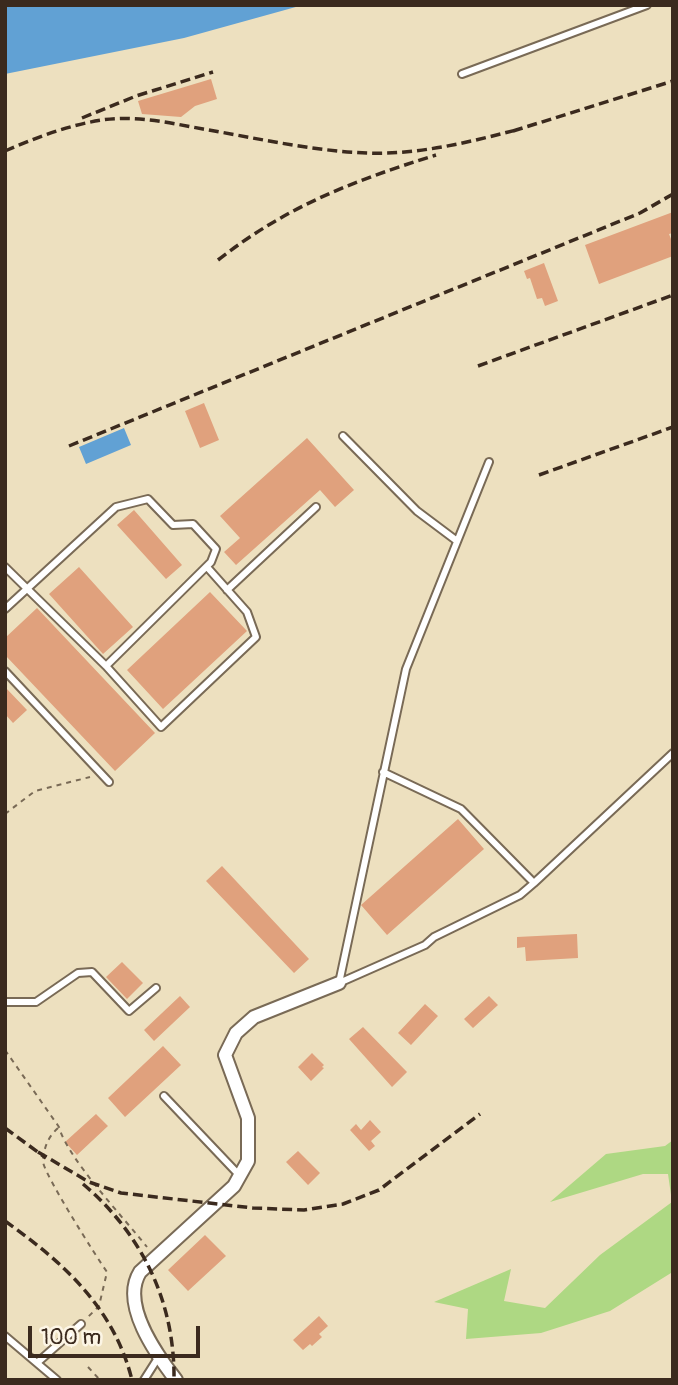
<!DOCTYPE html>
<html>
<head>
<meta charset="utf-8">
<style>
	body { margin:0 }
	#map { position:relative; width:678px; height:1385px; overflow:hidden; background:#ede0bf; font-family:Pangolin,sans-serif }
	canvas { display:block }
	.frame { position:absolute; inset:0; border:7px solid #3b2a1e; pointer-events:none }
	.scale { position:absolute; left:28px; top:1326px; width:172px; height:32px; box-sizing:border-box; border:4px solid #3b2a1e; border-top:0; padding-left:9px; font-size:21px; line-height:24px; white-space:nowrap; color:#3b2a1e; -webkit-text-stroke:5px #fcf5e5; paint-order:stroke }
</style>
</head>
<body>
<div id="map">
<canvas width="678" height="1385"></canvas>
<div class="frame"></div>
<div class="scale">100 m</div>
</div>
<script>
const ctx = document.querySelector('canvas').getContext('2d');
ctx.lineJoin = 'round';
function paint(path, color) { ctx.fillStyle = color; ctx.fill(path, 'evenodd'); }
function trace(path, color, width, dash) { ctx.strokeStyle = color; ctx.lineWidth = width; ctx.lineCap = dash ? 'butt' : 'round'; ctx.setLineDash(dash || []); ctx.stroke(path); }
const green = new Path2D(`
	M673,1140L671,1273L610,1311L541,1333L466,1339L468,1309L434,1302L511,1269L504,1301L545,1308L600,1255L672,1202L668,1174H643L550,1202L606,1154L665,1146Z`);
const water = new Path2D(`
	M5,5H303L184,38L5,74Z
	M124,428L131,445L86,464L79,447Z`);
const building = new Path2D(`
	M211,79L217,99L195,106L181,117L142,114L138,101Z
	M673,212V233L669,234L673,244V256L599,284L585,245Z
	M544,263L558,301L545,306L542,298L537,299L530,278L527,279L524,271Z
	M204,403L219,440L200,448L185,411Z
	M307,438L354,490L335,507L320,490L236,565L224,552L240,538L220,516Z
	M134,510L182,565L166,579L117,525Z
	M79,567L133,627L103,654L49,594Z
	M210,592L247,631L163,709L127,670Z
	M37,608L155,733L115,771L5,655V638Z
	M5,687L27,710L13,723L5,714Z
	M458,819L484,849L387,935L361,905Z
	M222,866L309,959L294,973L206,881Z
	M577,934L578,958L526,961L525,947L517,948V937Z
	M122,962L143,983L127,999L106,977Z
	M180,996L190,1007L154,1041L144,1030Z
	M489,996L498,1005L473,1028L464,1019Z
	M425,1004L438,1016L411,1045L398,1033Z
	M363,1027L407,1072L392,1087L349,1039Z
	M163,1046L181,1065L125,1117L108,1098Z
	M312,1053L324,1065L322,1067L324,1068L311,1081L298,1067Z
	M96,1114L108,1126L77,1155L65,1142Z
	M370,1120L381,1132L371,1141L375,1146L369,1151L350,1130L356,1124L361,1130Z
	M298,1151L320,1173L308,1185L286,1162Z
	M205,1235L226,1256L188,1291L168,1270Z
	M319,1316L328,1326L319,1334L322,1337L312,1346L310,1344L303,1350L293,1340Z`);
const path = new Path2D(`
	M5,814L35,791L90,777
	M5,1050L59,1127C67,1158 125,1219 147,1247
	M58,1128C48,1137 44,1147 43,1161C42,1171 97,1258 107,1272L99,1306L87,1318
	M88,1367L100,1380`);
const service = new Path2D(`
	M462,74L647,5
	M343,436L417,511L457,541
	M5,567L106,666L161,727L256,637L247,612L207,567
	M227,590L316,507
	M5,609L116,507L148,499L173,525L193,524L216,549L211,562L106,666
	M5,671L109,782
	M534,883L673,753
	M339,983L406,669L489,462
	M339,983L425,945L434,937L520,895L534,883L461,809L383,772
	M5,1002H36L78,973L92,972L129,1011L156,988
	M164,1096L240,1176
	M5,1336L57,1380
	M38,1362L81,1324
	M144,1380L158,1358`);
const minor = new Path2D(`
	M176,1380C156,1354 120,1304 140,1272L234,1186L248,1161V1118L225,1055L236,1033L254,1017L339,983`);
const rail = new Path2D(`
	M82,118L136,96L213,72
	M513,131L673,81
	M5,151C35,138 69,125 102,120C136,115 170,123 203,129C256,138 312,151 367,153C418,155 470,142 520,129
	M218,260C287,206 353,181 436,155
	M478,366L673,295
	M69,446L640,213L673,194
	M539,475L673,427
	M5,1128L46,1158
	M38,1152L89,1182L121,1193L253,1208L304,1210L343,1204L379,1190L480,1114
	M83,1184C142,1234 175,1302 174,1380
	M5,1221C64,1263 114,1308 132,1380`);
paint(green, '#aed883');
paint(water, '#61a1d4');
paint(building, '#e0a17d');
trace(service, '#796a56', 10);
trace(minor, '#796a56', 16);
trace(path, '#796a56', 2, [5, 5]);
trace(service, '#fff', 6);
trace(minor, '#fff', 12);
trace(rail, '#3b2a1e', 3.5, [10, 5]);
</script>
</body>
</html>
